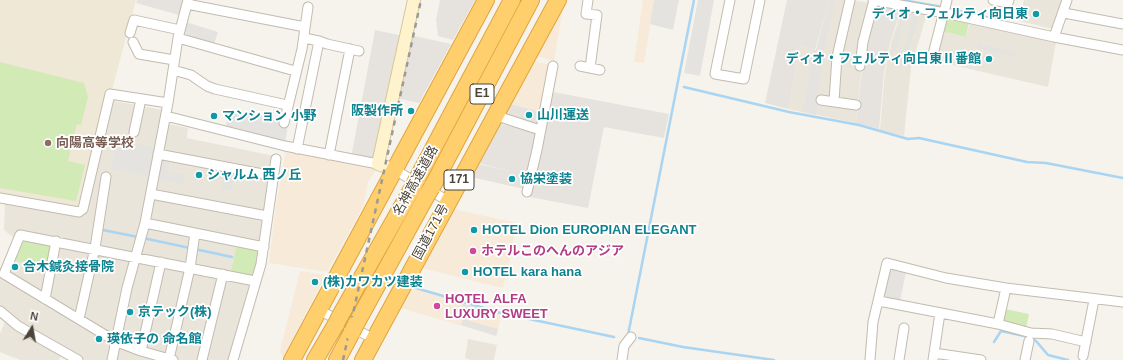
<!DOCTYPE html>
<html>
<head>
<meta charset="utf-8">
<style>
	body { margin:0 }
	#map { position:relative; width:1123px; height:360px; overflow:hidden; background:#f6f3ec; font-family:Arial,sans-serif }
	canvas { display:block }
	.north { position:absolute; left:12px; top:308px; width:40px; height:40px; -webkit-text-stroke:3px #fff; paint-order:stroke; rotate:11deg; font-size:11px; font-weight:700; line-height:16px; text-align:center; color:#4b4439 }
	.north::after { content:''; display:block; margin:auto; width:14px; height:18px; background:#4b4439; clip-path:polygon(50% 0,100% 100%,50% 72%,0 100%) }
</style>
</head>
<body>
<div id="map">
<canvas width="1123" height="360"></canvas>
<div class="north">N</div>
</div>
<script>
const ctx = document.querySelector('canvas').getContext('2d');
ctx.lineJoin = 'round';
function paint(path, color) { ctx.fillStyle = color; ctx.fill(path, 'evenodd'); }
function trace(path, color, width, dash) { ctx.strokeStyle = color; ctx.lineWidth = width; ctx.lineCap = dash ? 'butt' : 'round'; ctx.setLineDash(dash || []); ctx.stroke(path); }
function write(font, color, halo, rows, align = 'center') {
  ctx.font = font + ' Arial,"Noto Sans JP",sans-serif'; ctx.lineWidth = 3.5; ctx.setLineDash([]); ctx.textBaseline = 'middle'; ctx.strokeStyle = halo; ctx.fillStyle = color; for (const [text, x, y, turn = 0] of rows) {
    ctx.save(); ctx.translate(x, y); ctx.rotate((+turn || 0) * Math.PI / 180); ctx.textAlign = isNaN(turn) ? turn : align; if (halo) ctx.strokeText(text, 0, 0); ctx.fillText(text, 0, 0); ctx.restore();
  }
}
const residential = new Path2D(`
	M829,0H853L875,4L863,56L856,123L788,109L800,45L816,50Z
	M1024,0H1063L1053,29L1019,21Z
	M902,8L927,13L911,68L904,136L880,130L885,72L891,43Z
	M970,22L1056,42L1048,87L935,61L943,32L966,37Z
	M114,101L163,110L168,124L188,128L187,138L279,157L259,264L231,360H85L24,327L0,308V277L15,239L4,230L5,201L84,216Z
	M6,319L62,353L59,360H20L0,352V334Z
	M468,339L497,345L494,360H470L465,358Z`);
const commercial = new Path2D(`
	M643,0H654L644,63L634,62Z
	M563,7L554,61L533,55Z
	M532,61L552,65L542,112L509,103Z
	M286,150L377,168L368,182L363,207L327,272L269,263L276,205Z
	M453,209L517,223L512,245L442,229Z
	M442,229L513,246L503,288L421,268Z
	M300,271L326,275L283,357L280,351Z
	M407,289L419,290L501,314L497,336L397,307Z`);
const industrial = new Path2D(`
	M137,0H183L179,15L136,3Z
	M440,0H475L453,40L438,36L436,20Z
	M787,0H829L815,50L800,45L788,109L765,103Z
	M876,5L901,9L890,43L884,72L879,129L856,123L865,46Z
	M375,30L403,36L375,163L351,158Z
	M410,35L451,44L419,103L396,98Z
	M553,92L669,114L664,138L604,127L588,208L530,197Z
	M511,104L542,112L538,125L507,116L506,113Z
	M500,124L536,132L524,189L471,177L478,164L514,172L478,163Z`);
const education = new Path2D(`
	M0,0H136L81,206L78,208L0,195Z`);
const green = new Path2D(`
	M951,17L969,22L966,37L944,32L947,20Z
	M0,62L84,83L88,97L81,125L77,124L68,161L85,165L76,201L0,188Z
	M27,240L48,244L52,248L48,268L13,260L20,243Z
	M237,244L261,249L256,274L251,276L231,272Z
	M1005,309L1029,314L1026,328L1006,323L1003,318Z`);
const parking = new Path2D(`
	M654,0H679L673,30L650,24Z
	M698,0H714L700,76L684,73Z
	M829,1L835,2L822,57L816,115L803,112L813,52L816,50Z
	M903,11L907,12L894,55L890,54Z
	M914,13L919,14L905,66H899Z
	M186,22L218,32L214,44L187,36L185,32Z
	M978,43L1016,52L1015,57L977,48Z
	M246,111L288,124L285,144L238,133L239,128L236,130L225,129L229,112L244,116Z
	M117,140L156,148L150,177L111,169Z
	M165,159L170,160L168,172L185,175L183,184L157,179L161,162Z
	M221,169L236,171L232,191L222,190L224,179L219,178Z
	M893,268L906,272L900,301L887,298L884,294L889,271Z
	M463,303L494,313L492,319L461,310Z
	M463,319L498,329L496,336L461,325Z`);
const stream = new Path2D(`
	M902,0L943,7
	M948,8L1005,22
	M684,87L789,112L859,125L908,139L919,138L1027,162L1046,163L1123,178
	M103,230L138,237
	M143,238L232,257
	M409,286L501,313L614,337
	M628,335L694,0
	M639,338L683,347L774,360
	M994,342L1001,331L1029,337L1036,341L1048,355L1068,360`);
const street = new Path2D(`
	M588,0L586,14L597,15L590,68
	M730,0L715,74L744,79L760,0
	M873,0L945,13L1054,37L1067,0
	M993,0L1008,3L1009,0
	M187,4L305,27
	M1064,13L1123,24
	M130,33L134,20L180,30
	M1054,37L1123,50
	M178,38L295,71
	M319,41L327,44L359,51
	M133,42L139,54L174,60
	M932,58L947,0
	M580,66L600,70
	M860,66L863,42L874,0
	M173,70L191,75L207,86L215,89L287,105
	M821,100L856,105
	M834,101L837,57L850,0
	M494,115L540,130
	M166,116L285,146L378,164
	M284,123L302,49L308,7
	M134,132L141,99
	M297,149L319,41L304,38
	M158,154L273,176
	M329,155L350,49
	M395,170L448,201
	M527,192L537,150L553,66
	M151,194L267,216
	M0,198L79,212L83,209L110,94L168,103
	M145,223L264,247
	M45,299L56,241
	M879,301L998,324L1031,333L1052,334L1086,342
	M319,310L374,339
	M0,311L18,326L78,360
	M79,319L95,248L106,177
	M998,324L1006,288
	M141,351L161,262
	M934,353L981,360
	M1083,356L1094,300
	M169,359L190,268L195,233
	M112,360L127,288L145,223L168,103L178,38L188,0
	M173,360L141,351L115,341L4,274L20,235L255,281
	M202,360L223,274
	M233,360L261,264L276,159
	M622,360L624,346L631,337
	M870,360L873,322L887,263L946,278L1006,288L1123,302
	M899,360L904,328
	M933,360L940,313
	M1025,360L1029,341`);
const secondary = new Path2D(`
	M395,170L378,164L414,0`);
const highway = new Path2D(`
	M417,179L512,0
	M432,187L531,0
	M340,316L413,187
	M356,324L427,195
	M292,360L486,0
	M315,360L336,324
	M337,360L352,332
	M363,360L558,0`);
const rail = new Path2D(`
	M343,360L421,0`);
const highwayBridge = new Path2D(`
	M413,187L417,179
	M427,195L432,187
	M336,324L340,316
	M352,332L356,324`);
const markers = [
	[1036,14,4,"#0f9aa8"],
	[989,59,4,"#0f9aa8"],
	[411,111,4,"#0f9aa8"],
	[529,115,4,"#0f9aa8"],
	[214,116,4,"#0f9aa8"],
	[48,143,4,"#8d6e63"],
	[199,175,4,"#0f9aa8"],
	[512,179,4,"#0f9aa8"],
	[474,230,4,"#0f9aa8"],
	[473,251,4,"#d1479c"],
	[15,267,4,"#0f9aa8"],
	[465,272,4,"#0f9aa8"],
	[315,282,4,"#0f9aa8"],
	[437,306,4,"#d1479c"],
	[130,312,4,"#0f9aa8"],
	[99,339,4,"#0f9aa8"]
];
const shields = [
	[482,94,24],
	[459,180,30]
];
const shieldNames = [
	["E1",482,94],
	["171",459,180]
];
const cultureNames = [
	["ディオ・フェルティ向日東",1028,14,"right"],
	["ディオ・フェルティ向日東Ⅱ番館",981,59,"right"],
	["阪製作所",403,111,"right"],
	["山川運送",537,115],
	["マンション 小野",222,116],
	["シャルム 西ノ丘",207,175],
	["協栄塗装",520,179],
	["HOTEL Dion EUROPIAN ELEGANT",482,230],
	["合木鍼灸接骨院",23,267],
	["HOTEL kara hana",473,272],
	["(株)カワカツ建装",323,282],
	["京テック(株)",138,312],
	["瑛依子の 命名館",107,339]
];
const educationNames = [
	["向陽高等学校",56,143]
];
const streetNames = [
	["名神高速道路",416,181,-61],
	["国道171号",431,232,-62]
];
const hotelNames = [
	["ホテルこのへんのアジア",481,251],
	["HOTEL ALFA",445,299],
	["LUXURY SWEET",445,314]
];
paint(residential, '#eae5da');
paint(commercial, '#f7ead8');
paint(industrial, '#e6e2dd');
paint(education, '#efe8d6');
paint(green, '#d2eab5');
paint(parking, '#e5e3e0');
trace(stream, '#a9d4f2', 2.5);
trace(street, '#c2bbae', 11);
trace(secondary, '#d6c79b', 14);
trace(highway, '#e0a43c', 18);
trace(street, '#fff', 9);
trace(secondary, '#fff3cd', 12);
trace(highway, '#ffcf6e', 16);
trace(rail, '#9a9a9a', 2.5, [5, 5]);
trace(highwayBridge, '#e0a43c', 18, []);
trace(highwayBridge, '#ffcf6e', 16);
for (const [x, y, r, color] of markers) { const dot = new Path2D(); dot.arc(x, y, r, 0, 2 * Math.PI); ctx.fillStyle = color; ctx.fill(dot); trace(dot, '#fff', 1.5); }
for (const [x, y, w] of shields) { const box = new Path2D(); box.roundRect(x - w / 2, y - 10, w, 20, 3); ctx.fillStyle = '#fff'; ctx.fill(box); trace(box, '#4b4439', 1); }
write('bold 12px', '#4b4439', null, shieldNames);
write('bold 13px', '#0d838f', '#fff', cultureNames, 'left');
write('bold 13px', '#785e54', '#fff', educationNames, 'left');
write('13px', '#4b4439', '#fff', streetNames);
write('bold 13px', '#b23c85', '#fff', hotelNames, 'left');
</script>
</body>
</html>
